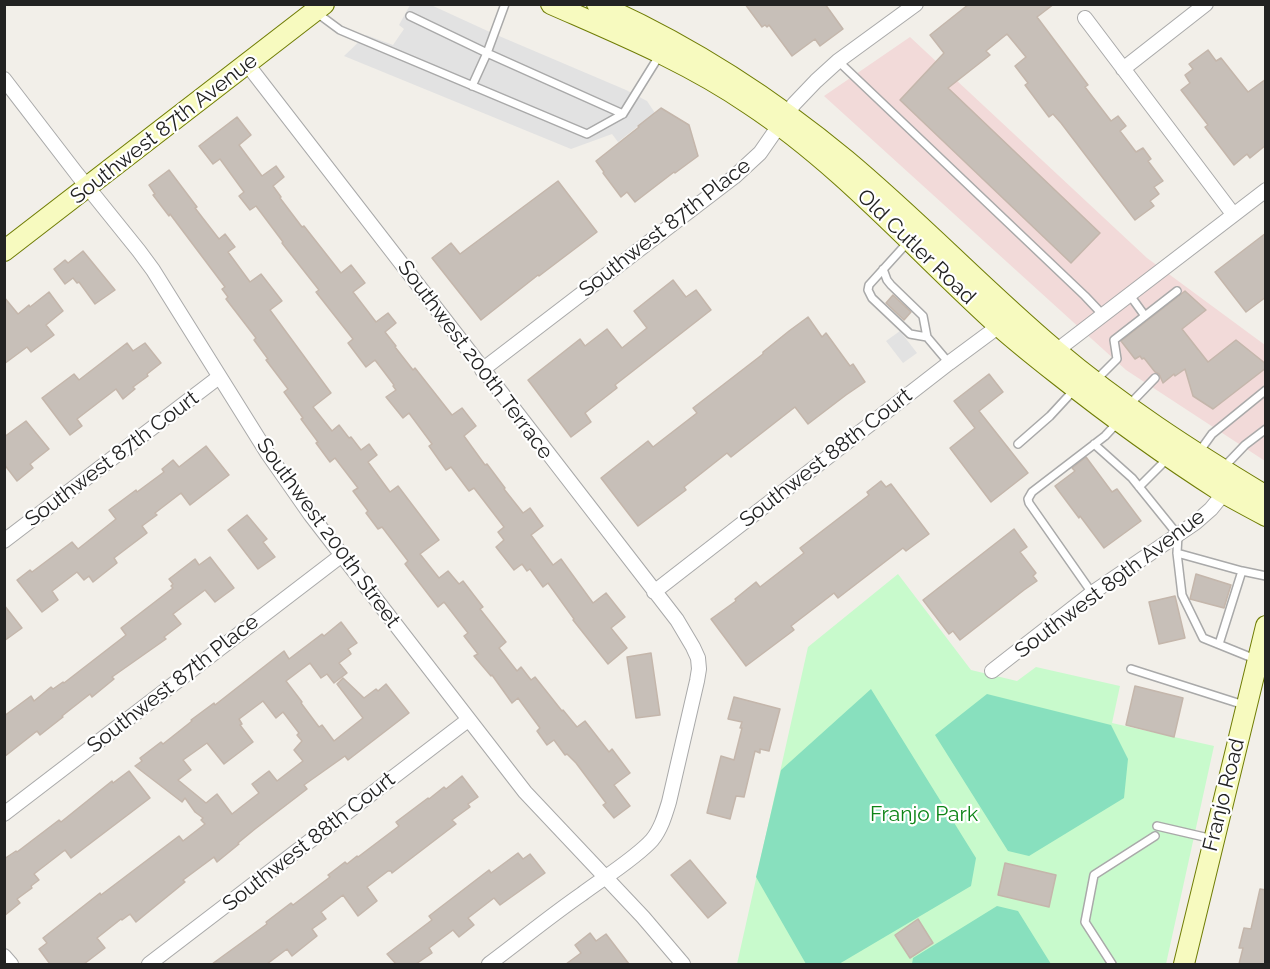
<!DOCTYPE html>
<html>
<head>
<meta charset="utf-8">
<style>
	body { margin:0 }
	#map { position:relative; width:1270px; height:969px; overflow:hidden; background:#f2efe9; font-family:Raleway,sans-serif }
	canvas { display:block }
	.frame { position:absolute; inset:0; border:6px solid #222; pointer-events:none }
</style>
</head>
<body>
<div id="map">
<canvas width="1270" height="969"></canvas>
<div class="frame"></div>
</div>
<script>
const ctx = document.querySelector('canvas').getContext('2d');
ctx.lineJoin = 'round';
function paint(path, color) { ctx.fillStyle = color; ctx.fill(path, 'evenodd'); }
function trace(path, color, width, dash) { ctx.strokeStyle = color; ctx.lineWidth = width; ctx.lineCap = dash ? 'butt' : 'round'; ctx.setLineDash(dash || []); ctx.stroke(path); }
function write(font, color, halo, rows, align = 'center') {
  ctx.font = font + ' Raleway,sans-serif'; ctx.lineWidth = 4.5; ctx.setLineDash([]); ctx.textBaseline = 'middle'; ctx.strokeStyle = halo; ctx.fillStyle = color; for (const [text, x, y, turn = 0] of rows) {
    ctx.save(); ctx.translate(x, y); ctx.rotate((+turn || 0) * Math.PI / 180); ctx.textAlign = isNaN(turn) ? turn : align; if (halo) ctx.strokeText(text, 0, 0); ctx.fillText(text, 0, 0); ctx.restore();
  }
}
const commercial = new Path2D(`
	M910,37L1147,258L1265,345V461L1126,370L824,96Z`);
const park = new Path2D(`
	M898,574L971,670L1017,681L1036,667L1120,686L1112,723L1214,746L1166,964H737L808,647Z`);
const pitch = new Path2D(`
	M871,689L976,858L971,886L839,964H806L756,877L781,770Z
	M987,694L1111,725L1128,759L1124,798L1029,856L1008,851L935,735Z
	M997,906L1018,911L1051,964H912L913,958Z`);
const parking = new Path2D(`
	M410,5H431L492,33L626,90L647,101L655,113L618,142L612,134L571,149L344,56L366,35L393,45L404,29L399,25Z
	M900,331L917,353L903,363L886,341Z`);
const building = new Path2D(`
	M745,4H825L843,29L820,46L815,39L792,56L769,25L767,27L765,25L762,27Z
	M969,4H1054L1037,17L1088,85L1085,87L1111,121L1118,116L1126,126L1120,131L1136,152L1143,148L1151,159L1148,161L1163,181L1154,187L1159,194L1150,201L1154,206L1135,220L1061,123L1053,114L1049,117L1025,85L1028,83L1015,66L1026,57L1007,34L986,51L990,55L948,88L1100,233L1071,263L900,100L944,53L930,35Z
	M1208,50L1216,61L1221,58L1248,92L1266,79V145L1250,158L1247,154L1234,165L1205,127L1208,125L1181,90L1190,83L1185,75L1193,69L1189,64Z
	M661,108L689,125L698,156L675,173L674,172L635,202L627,192L621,197L603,173L604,172L596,161L639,127L638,126Z
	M237,117L251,135L239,145L262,176L276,166L284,177L273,186L281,197L280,198L302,227L304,226L341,273L351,265L365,283L353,292L376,322L388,313L396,323L385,332L396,346L395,347L413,370L415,368L452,415L462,408L476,426L464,436L485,465L487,464L505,488L504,489L523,513L530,508L543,526L531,535L553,565L561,559L593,603L606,593L625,617L611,628L627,648L608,664L573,620L574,619L548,583L543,587L530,569L527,571L522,564L514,570L496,547L504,540L498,532L504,527L474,488L469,491L451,467L446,470L429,446L432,444L409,413L403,418L386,397L396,390L393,386L394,385L375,360L366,367L348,343L353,339L316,292L319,290L282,243L283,242L256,206L250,210L239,196L244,192L220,159L213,164L199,146Z
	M169,170L197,207L195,208L219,239L225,234L235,247L228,252L250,282L261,274L282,301L270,310L331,393L313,407L332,431L339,425L349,438L351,437L361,450L369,444L377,455L368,462L390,492L398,486L439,540L420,554L439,578L448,571L459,584L463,581L483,607L480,609L506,642L499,648L517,671L521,667L531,680L535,677L562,711L563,710L577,727L585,721L609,752L612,749L630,773L614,785L630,806L614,818L603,805L606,803L576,763L567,754L565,755L554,740L547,745L537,731L540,728L518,698L512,703L492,675L491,676L474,656L478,654L464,636L468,633L444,602L438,607L405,564L408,561L382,527L378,529L366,513L368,511L353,491L358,488L335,458L330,462L316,443L318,442L301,419L303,418L284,392L288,389L266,360L268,359L254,340L256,338L226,299L228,297L222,289L225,287L170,214L169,216L153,195L155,194L149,185Z
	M558,181L597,232L539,276L538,275L481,320L432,258L451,243L460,254Z
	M1266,233V297L1246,312L1215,272Z
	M83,251L115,290L95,304L79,282L77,283L73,278L65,284L54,269L65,260L68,263Z
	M673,280L686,297L696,290L711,310L615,385L617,388L585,413L591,422L571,437L528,380L580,339L585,346L607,329L622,348L647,328L634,311Z
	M1185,291L1206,310L1182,329L1208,362L1236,340L1266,364V368L1213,409L1193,396L1185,369L1175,376L1174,374L1163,383L1159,374L1155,372L1144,358L1142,359L1140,356L1135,359L1121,341Z
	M49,292L63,311L46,325L54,335L31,352L27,347L4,364V297L18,314L29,305L30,307Z
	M893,295L911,312L904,320L886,303Z
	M808,317L822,337L826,333L850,366L853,364L865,382L846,395L808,424L795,407L731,457L727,453L684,487L686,490L638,526L601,478L648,441L653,447L697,413L693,408L763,354V352L789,331Z
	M127,343L133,351L145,343L161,363L147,374L148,376L133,387L135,389L123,399L116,389L77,419L82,426L70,435L42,398L74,374L79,380Z
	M989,374L1003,392L979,411L1028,473L991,502L950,448L975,428L954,401Z
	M26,421L49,449L30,464L33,468L17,481L4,464V437Z
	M206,446L229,475L190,505L181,493L155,513L157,515L142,526L147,533L114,558L117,563L93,582L89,576L84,580L77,572L52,591L58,600L42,612L17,580L30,570L32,572L72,542L78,549L116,519L109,510L136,490L137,492L164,472L162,469L173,460L179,467Z
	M1086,457L1112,492L1117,489L1141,521L1104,548L1080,516L1079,518L1055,486L1075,471L1072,468Z
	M881,481L886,487L891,484L929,534L906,551L903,548L838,598L834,593L791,626L794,630L746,666L711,619L736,601L735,599L756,582L760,587L804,553L800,548L869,495L867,492Z
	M247,515L267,539L263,542L275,557L258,569L228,530Z
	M1014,529L1027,547L1020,552L1036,573L1033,576L1037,581L1024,590L960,640L953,631L949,634L923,600Z
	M210,557L234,588L215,602L205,590L173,614L181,624L164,637L166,639L112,677L114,679L92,697L90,694L62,716L63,717L40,735L37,731L4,757V716L31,696L34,701L51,687L53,689L63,682L64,683L126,635L121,628L173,588L171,586L173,584L169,579L195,559L199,565Z
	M1196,574L1231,585L1224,608L1190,599Z
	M1175,596L1185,638L1159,644L1149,602Z
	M4,605L22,628L4,641Z
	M341,622L357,643L348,649L351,654L339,663L347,673L334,683L327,674L321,678L310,663L286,681L302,702L301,703L319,727L322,725L334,741L363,718L337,684L343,678L364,698L376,689L378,691L386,684L409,713L348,760L345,756L304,785L307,789L255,829L238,843L239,844L217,862L214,857L183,880L185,882L136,922L130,914L122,920L121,919L97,938L105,948L84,964H50L39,949L47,943L43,938L100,893L101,895L179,836L183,841L205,824L201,820L203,818L195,812L185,798L182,802L135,766L142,761L140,758L161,742L163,744L192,721L191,720L214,703L215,705L284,651L289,659L322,634L324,636ZM263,701L276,718L283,712L299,733L297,735L302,741L294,750L303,761L277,781L269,771L252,784L259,793L232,814L217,794L206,803L178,780L191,770L183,760L207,743L224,764L253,742L240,725L242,724L239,719Z
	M651,653L660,715L636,718L627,657Z
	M1135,686L1183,698L1174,737L1126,725Z
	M734,697L780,709L769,751L760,749V753L755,751L744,797L736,796L730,819L707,813L721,756L734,760L742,728H740L742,722L728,719Z
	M129,771L150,798L71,858L65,850L34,874L39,880L31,886L32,888L17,899L20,903L4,916V859L16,851L17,852L59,820L61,822L112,781L113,783Z
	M462,776L478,797L468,804L470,807L452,820L456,824L392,873L391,871H388L367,887L377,901L358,916L343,895L321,912L326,919L312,929L317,936L292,956L287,949L267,964H212L267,924L266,922L291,903L293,905L330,877L328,875L345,862L347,864L357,856L358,857L399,826L396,822L428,798L429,799L444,787L446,789Z
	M518,853L523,859L530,854L545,873L500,905L494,898L468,918L474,925L459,937L453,930L429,948L432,953L416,964H396L387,954L432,920L429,916L489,870L491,873Z
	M690,860L726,903L708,918L671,875Z
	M1005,863L1056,875L1049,907L998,895Z
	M1260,889L1266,890V964H1239L1243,948H1239L1244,928L1251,929Z
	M918,919L933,943L910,958L895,935Z
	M590,933L596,941L606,934L629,964H566L581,953L575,945Z`);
const lane = new Path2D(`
	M317,13L340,30L587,134L623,114L659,56
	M410,16L487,53L623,114
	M838,61L1085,296L1103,315
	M472,86L487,53L505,4
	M908,242L869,285L868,290L872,298L910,334L927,337
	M883,269L887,280L891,285L923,316L927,337L949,363
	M1129,294L1145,316
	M1096,380L1117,359L1114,340L1177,291
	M1129,405L1155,378
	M1018,444L1050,416L1074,390
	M1094,444L1132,478L1178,535L1177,553L1182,595L1203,638L1255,659
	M1199,452L1212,434L1266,390
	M1223,468L1245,445L1266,429
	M1139,487L1167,459
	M1177,553L1242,571
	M1092,593L1029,503L1028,499L1032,492L1105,436L1118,422
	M1219,644L1242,571L1266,576
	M1131,669L1244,705
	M1157,826L1213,839
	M1112,964L1085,922L1094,875L1155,836`);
const street = new Path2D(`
	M1085,18L1233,214
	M247,64C392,249 533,435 677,620L693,647L698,658L699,669L697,681L669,802C665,815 661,829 652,840C636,858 602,879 582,894C550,916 520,941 489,964
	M1123,69L1206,4
	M4,79L77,174L139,251L153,270L268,454L310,514L525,792L643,917L683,964
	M1056,351L1266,190
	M482,370L734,177L760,153L794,104L816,81L838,61L916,4
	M4,541L219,377
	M654,592L949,363L999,326
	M992,671L1092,593L1195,523L1211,509L1224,493
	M4,814L342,555
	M4,956L11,964
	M149,964L468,720`);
const secondary = new Path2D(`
	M551,4C619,34 688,62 749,104C843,166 917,252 1000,327C1018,343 1037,358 1056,373C1109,415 1164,455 1222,492C1236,500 1251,508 1266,516
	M597,4C687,44 770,97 846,160C918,220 982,288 1054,349C1120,405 1191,451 1266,496
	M4,251L324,4
	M1184,964L1266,626`);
const streetNames = [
	["Southwest 87th Avenue",164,129,-38],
	["Southwest 87th Place",665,228,-38],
	["Old Cutler Road",916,247,44],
	["Southwest 200th Terrace",475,360,53],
	["Southwest 88th Court",826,458,-38],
	["Southwest 87th Court",112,459,-37],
	["Southwest 200th Street",328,533,54],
	["Southwest 89th Avenue",1110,584,-37],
	["Southwest 87th Place",173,684,-38],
	["Franjo Road",1224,795,-76],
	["Southwest 88th Court",309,842,-38]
];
const parkNames = [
	["Franjo Park",924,815]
];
paint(commercial, '#f2dad9');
paint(park, '#c8facc');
paint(pitch, '#88e0be');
paint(parking, '#e2e2e2');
paint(building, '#c7bfb8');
trace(building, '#c4b6ab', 1.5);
trace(lane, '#a9a9a9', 10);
trace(street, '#a9a9a9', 16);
trace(secondary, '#707d05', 22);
trace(lane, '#fff', 7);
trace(street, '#fff', 14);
trace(secondary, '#f7fabf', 20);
write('21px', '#222', '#fff', streetNames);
write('21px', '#0c8416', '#fff', parkNames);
</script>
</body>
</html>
